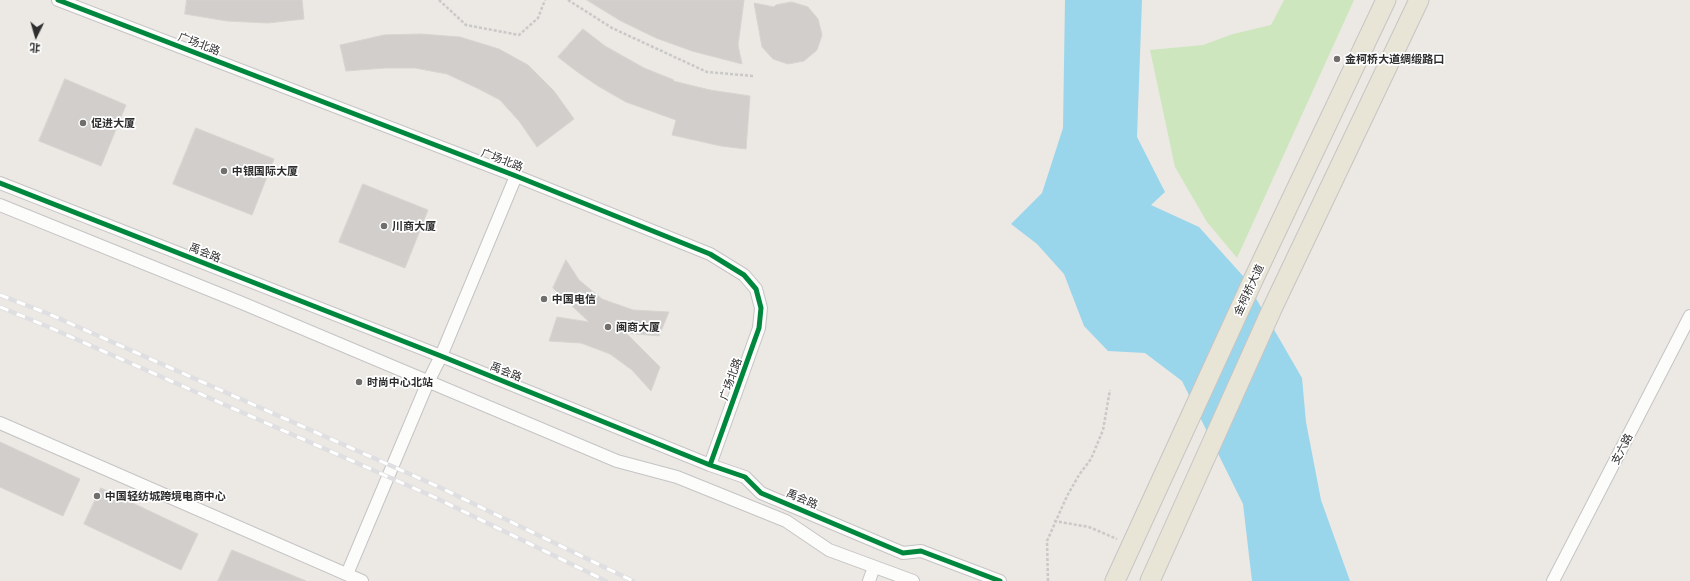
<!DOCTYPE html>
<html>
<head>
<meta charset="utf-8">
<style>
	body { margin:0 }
	#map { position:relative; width:1690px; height:581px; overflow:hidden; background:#ece8e4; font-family:Lato,"Noto Sans SC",sans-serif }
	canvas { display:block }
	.north { position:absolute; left:16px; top:16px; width:40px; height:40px; -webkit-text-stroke:3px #fff; paint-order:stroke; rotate:185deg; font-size:11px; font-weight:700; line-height:16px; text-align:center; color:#2e2e2e }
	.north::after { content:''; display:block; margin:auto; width:14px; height:18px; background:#2e2e2e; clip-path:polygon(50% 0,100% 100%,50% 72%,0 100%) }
</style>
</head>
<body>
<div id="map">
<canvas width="1690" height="581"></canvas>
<div class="north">北</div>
</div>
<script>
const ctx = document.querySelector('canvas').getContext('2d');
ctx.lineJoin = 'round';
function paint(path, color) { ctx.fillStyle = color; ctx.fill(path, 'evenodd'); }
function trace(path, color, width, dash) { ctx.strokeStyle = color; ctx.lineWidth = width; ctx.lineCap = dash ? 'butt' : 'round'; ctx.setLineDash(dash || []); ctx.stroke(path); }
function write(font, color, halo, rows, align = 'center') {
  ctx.font = font + ' Lato,"Noto Sans SC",sans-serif'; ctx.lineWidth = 3.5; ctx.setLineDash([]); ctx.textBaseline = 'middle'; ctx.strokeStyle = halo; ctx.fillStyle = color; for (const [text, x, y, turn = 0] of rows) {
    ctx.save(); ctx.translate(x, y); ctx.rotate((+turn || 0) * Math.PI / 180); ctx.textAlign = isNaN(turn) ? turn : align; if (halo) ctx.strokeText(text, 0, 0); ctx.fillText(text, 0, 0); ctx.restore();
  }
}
const green = new Path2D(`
	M1284,0H1354L1237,258L1207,222L1175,167L1150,50L1203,45L1233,34L1271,25Z`);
const water = new Path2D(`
	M1065,0H1142L1137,137L1165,192L1151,205L1199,227L1243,276L1302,378L1306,422L1321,500L1350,581H1252L1243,504L1182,381L1145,353L1108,351L1084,326L1064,274L1037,244L1011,224L1042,193L1063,128Z`);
const building = new Path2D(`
	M187,0H302L304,19L268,23L227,21L185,14Z
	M587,0H744L738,45L742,64L692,51L656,38L621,21Z
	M792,2L808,7L818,19L822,35L817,50L804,61L788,64L773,59L762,47L754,3L774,7L776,5Z
	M583,29L605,46L644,68L674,80L673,81L710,90L750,96L746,149L721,146L672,135L676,120L626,102L598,86L576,71L558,57Z
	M421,34L460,37L499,49L528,65L554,91L574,119L537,147L519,121L500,100L479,89L447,74L415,68H385L346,71L340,45L384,35Z
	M65,79L126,105L101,166L39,141Z
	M196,128L274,159L252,215L173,184Z
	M363,184L428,210L405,268L339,242Z
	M566,260L579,280L602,299L633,310L669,312L659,336L626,333L660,367L651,391L632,370L610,354L581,343L549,341L557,317L589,322L553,288Z
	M0,442L80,479L63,516L0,487Z
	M101,488L198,534L181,570L84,524Z
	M232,550L306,581H218Z`);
const path = new Path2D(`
	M439,0L466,25L519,35L538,18L545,0
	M568,0L612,28L707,72L754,76
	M1054,521L1089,527L1117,539
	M1048,581L1047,541L1067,496L1079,475L1091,459L1103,430L1110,390`);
const minor = new Path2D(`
	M58,0L516,176L710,254L744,275L756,289L761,308L759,328L710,465
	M0,183L441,356L710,465L745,477L761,493L903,553L921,551L1000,581
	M0,205L242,303L617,461L677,477L786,521L829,550L913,581
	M0,423L362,581
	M347,574L428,382L441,356L516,176
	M869,581L874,567
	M1553,581L1690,316`);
const primary = new Path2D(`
	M1115,581L1254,278L1386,0
	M1150,581L1272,309L1419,0`);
const rail = new Path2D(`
	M0,295L49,314L439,487L633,581
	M0,307L44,325L434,497L606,581`);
const cycleway = new Path2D(`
	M58,0L516,176L710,254L744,275L756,289L761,308L759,328L710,465
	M0,183L441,356L710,465L745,477L761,493L903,553L921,551L1000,581`);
const markers = [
	[1337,59,4,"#706f6e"],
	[83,123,4,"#706f6e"],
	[224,171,4,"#706f6e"],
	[384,226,4,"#706f6e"],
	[544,299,4,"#706f6e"],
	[608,327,4,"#706f6e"],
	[359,382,4,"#706f6e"],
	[97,496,4,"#706f6e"]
];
const streetNames = [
	["广场北路",199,44,21],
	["广场北路",502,160,21],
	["禹会路",205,253,22],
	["金柯桥大道",1249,290,-65],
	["禹会路",506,372,22],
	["广场北路",731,379,-70],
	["支六路",1622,449,-63],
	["禹会路",802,499,23]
];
const poiNames = [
	["金柯桥大道绸缎路口",1345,59],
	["促进大厦",91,123],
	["中银国际大厦",232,171],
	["川商大厦",392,226],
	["中国电信",552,299],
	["闽商大厦",616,327],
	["时尚中心北站",367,382],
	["中国轻纺城跨境电商中心",105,496]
];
paint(green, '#cee6be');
paint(water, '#99d6ec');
paint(building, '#d1cecb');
trace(building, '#d7d4d0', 1);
trace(minor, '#c5c4c5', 14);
trace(primary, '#c6c5c4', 21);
trace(path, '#c9c9c8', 2.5, [3, 2]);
trace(minor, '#fcfcfb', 12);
trace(primary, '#e8e4d6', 19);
trace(rail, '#dfdfe1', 4.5);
trace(rail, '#fff', 3, [9]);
trace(cycleway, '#00873e', 5);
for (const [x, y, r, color] of markers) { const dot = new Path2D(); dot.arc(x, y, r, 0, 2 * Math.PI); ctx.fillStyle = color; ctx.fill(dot); trace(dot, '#fff', 1.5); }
write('11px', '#2e2e2e', '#fff', streetNames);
write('bold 11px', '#2e2e2e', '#fff', poiNames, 'left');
</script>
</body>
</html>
